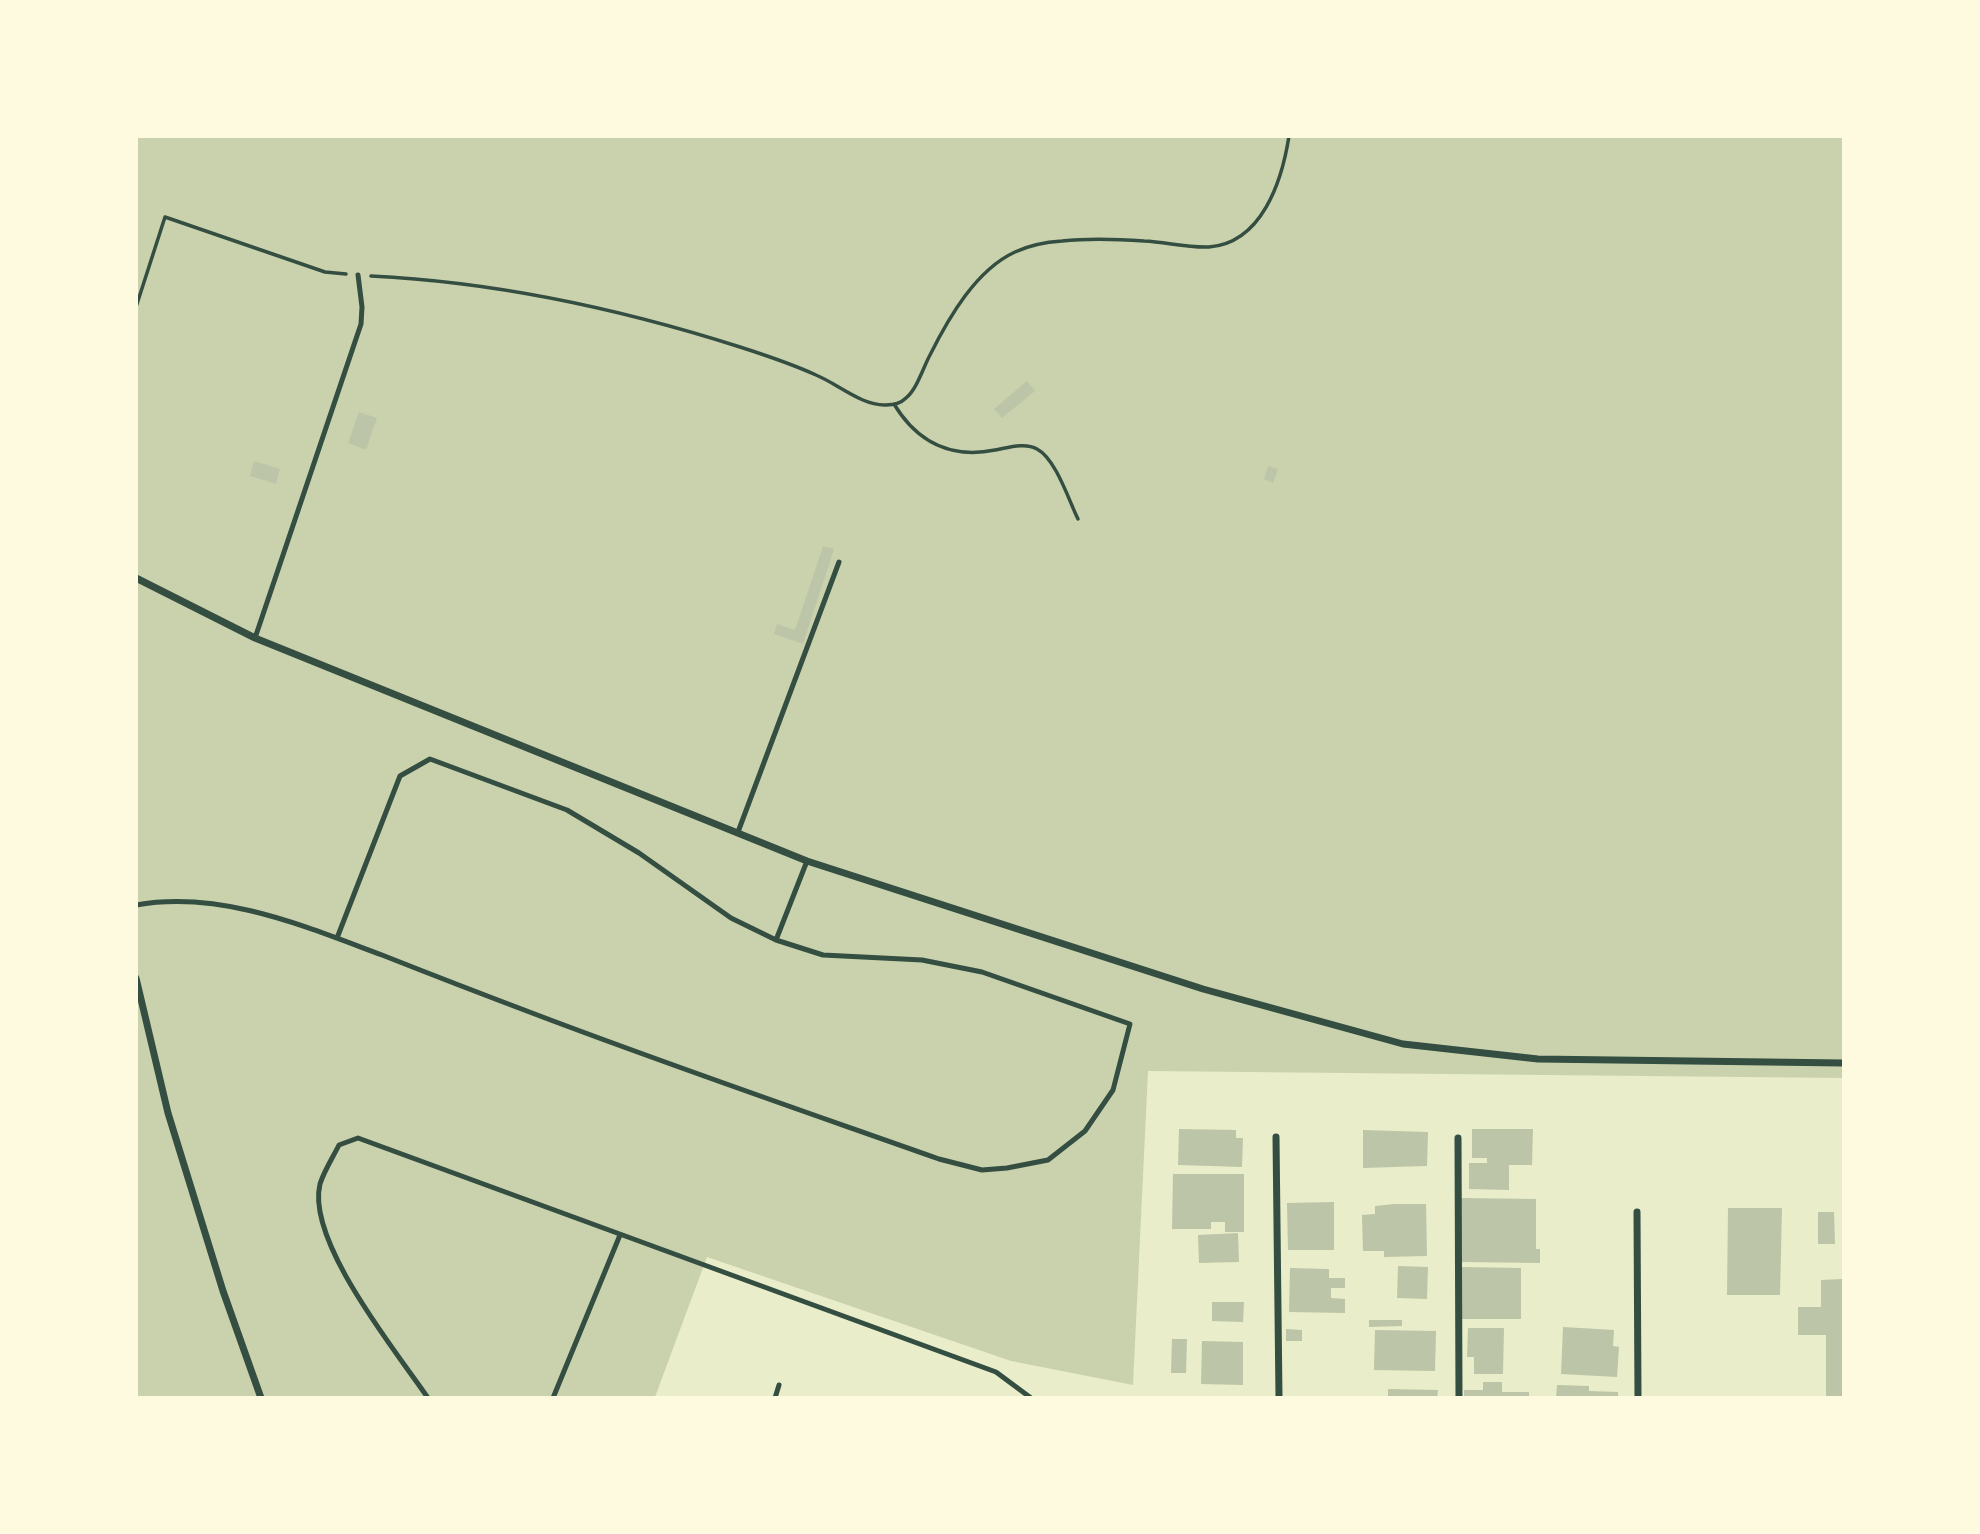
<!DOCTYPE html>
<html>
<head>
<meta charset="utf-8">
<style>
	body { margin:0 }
	#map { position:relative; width:1980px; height:1534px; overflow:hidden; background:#e9edc9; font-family:"DM Sans",sans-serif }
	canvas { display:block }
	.frame { position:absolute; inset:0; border:138px solid #fefae0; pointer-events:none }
</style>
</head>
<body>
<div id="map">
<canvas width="1980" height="1534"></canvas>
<div class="frame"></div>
</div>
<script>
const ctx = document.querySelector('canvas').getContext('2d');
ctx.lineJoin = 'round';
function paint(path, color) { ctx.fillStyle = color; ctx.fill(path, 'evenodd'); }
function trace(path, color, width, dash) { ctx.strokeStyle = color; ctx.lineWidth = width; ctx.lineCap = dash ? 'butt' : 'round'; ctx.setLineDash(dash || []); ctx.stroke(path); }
const green = new Path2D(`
	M137,137H1843V1078L1148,1071L1133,1385L1011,1361L707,1257L655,1397L137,1398Z`);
const building = new Path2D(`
	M1027,381L1035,391L1002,418L994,409Z
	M359,412L377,418L366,450L348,443Z
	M254,461L280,469L276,484L250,476Z
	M1268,466L1278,469L1273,483L1264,479Z
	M823,546L834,549L803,644L774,634L777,624L795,630Z
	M1179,1129L1236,1130V1138H1243L1242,1167L1178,1165Z
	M1472,1129H1533L1532,1165H1509V1190L1469,1189V1163H1487V1158H1472Z
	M1363,1130L1428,1132L1427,1166L1363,1168Z
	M1173,1174H1244V1232H1225V1222H1211V1229H1172Z
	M1460,1198L1536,1199V1249H1540V1263L1460,1262Z
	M1334,1202V1250H1288L1287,1203Z
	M1394,1204H1426L1427,1256L1384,1257V1251H1363L1362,1215L1375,1214V1206Z
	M1728,1208H1782L1780,1295H1727Z
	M1818,1212H1834L1835,1244H1818Z
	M1238,1233L1239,1262L1199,1263L1198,1235Z
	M1398,1266L1428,1267L1427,1299L1397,1298Z
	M1460,1267L1521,1268V1319H1460Z
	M1290,1268L1329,1269V1278H1345V1288H1331V1298L1345,1299V1313L1289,1312Z
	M1843,1279V1398H1826V1335H1798V1307H1821V1280Z
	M1212,1302H1244L1243,1322L1212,1321Z
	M1369,1320H1402V1326L1369,1327Z
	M1563,1327L1614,1330L1613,1346L1619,1347L1617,1377L1561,1374Z
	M1468,1328H1504L1503,1374H1474V1357H1467Z
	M1286,1329L1302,1330V1341H1286Z
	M1375,1330L1436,1331L1435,1371L1374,1370Z
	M1172,1339H1187L1186,1373H1171Z
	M1202,1341L1243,1342V1385L1201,1384Z
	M1483,1382H1502V1392H1529V1398H1464V1390H1483Z
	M1557,1385L1589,1386V1391L1618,1392V1398H1556Z
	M1388,1389L1438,1390L1437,1398H1388Z`);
const path = new Path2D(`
	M371,276C495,282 621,309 740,347C765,355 792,364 816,375C838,384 862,406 886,405C893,405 901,403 906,398C917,389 923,368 930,355C949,317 976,270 1015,252C1030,245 1046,242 1062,241C1089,238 1117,239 1144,241C1166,242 1187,248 1209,247C1262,243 1282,181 1289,136
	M136,307L165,217L325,272L346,274
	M894,404C917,442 951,459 995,450C1007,448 1025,442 1037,449C1056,459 1069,501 1078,519`);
const service = new Path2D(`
	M255,638L361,324L362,307L358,275
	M738,832L839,562
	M136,905C221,890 304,926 382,955C435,976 487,996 540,1016C672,1066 806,1112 939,1159L982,1170L1007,1168L1048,1160L1085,1131L1113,1090L1130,1024L982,972L922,960L823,955L776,940L731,918L639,853L567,810L430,759L400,776L337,938
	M776,940L807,861
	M428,1398C396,1351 306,1241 320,1184C324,1171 333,1157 339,1145L358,1138L996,1372L1031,1398
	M553,1398L620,1235
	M775,1398L779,1385`);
const minor = new Path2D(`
	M136,578L255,638L807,861L1203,989L1403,1044L1538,1059L1843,1063
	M136,978L168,1113L223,1291L261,1398
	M1276,1137L1279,1398
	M1458,1138L1459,1398
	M1637,1212L1638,1398`);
paint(green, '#cad2ad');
paint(building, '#bcc5a7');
trace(path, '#344e41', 3.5);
trace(service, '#344e41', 5);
trace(minor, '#344e41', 7);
</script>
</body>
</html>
